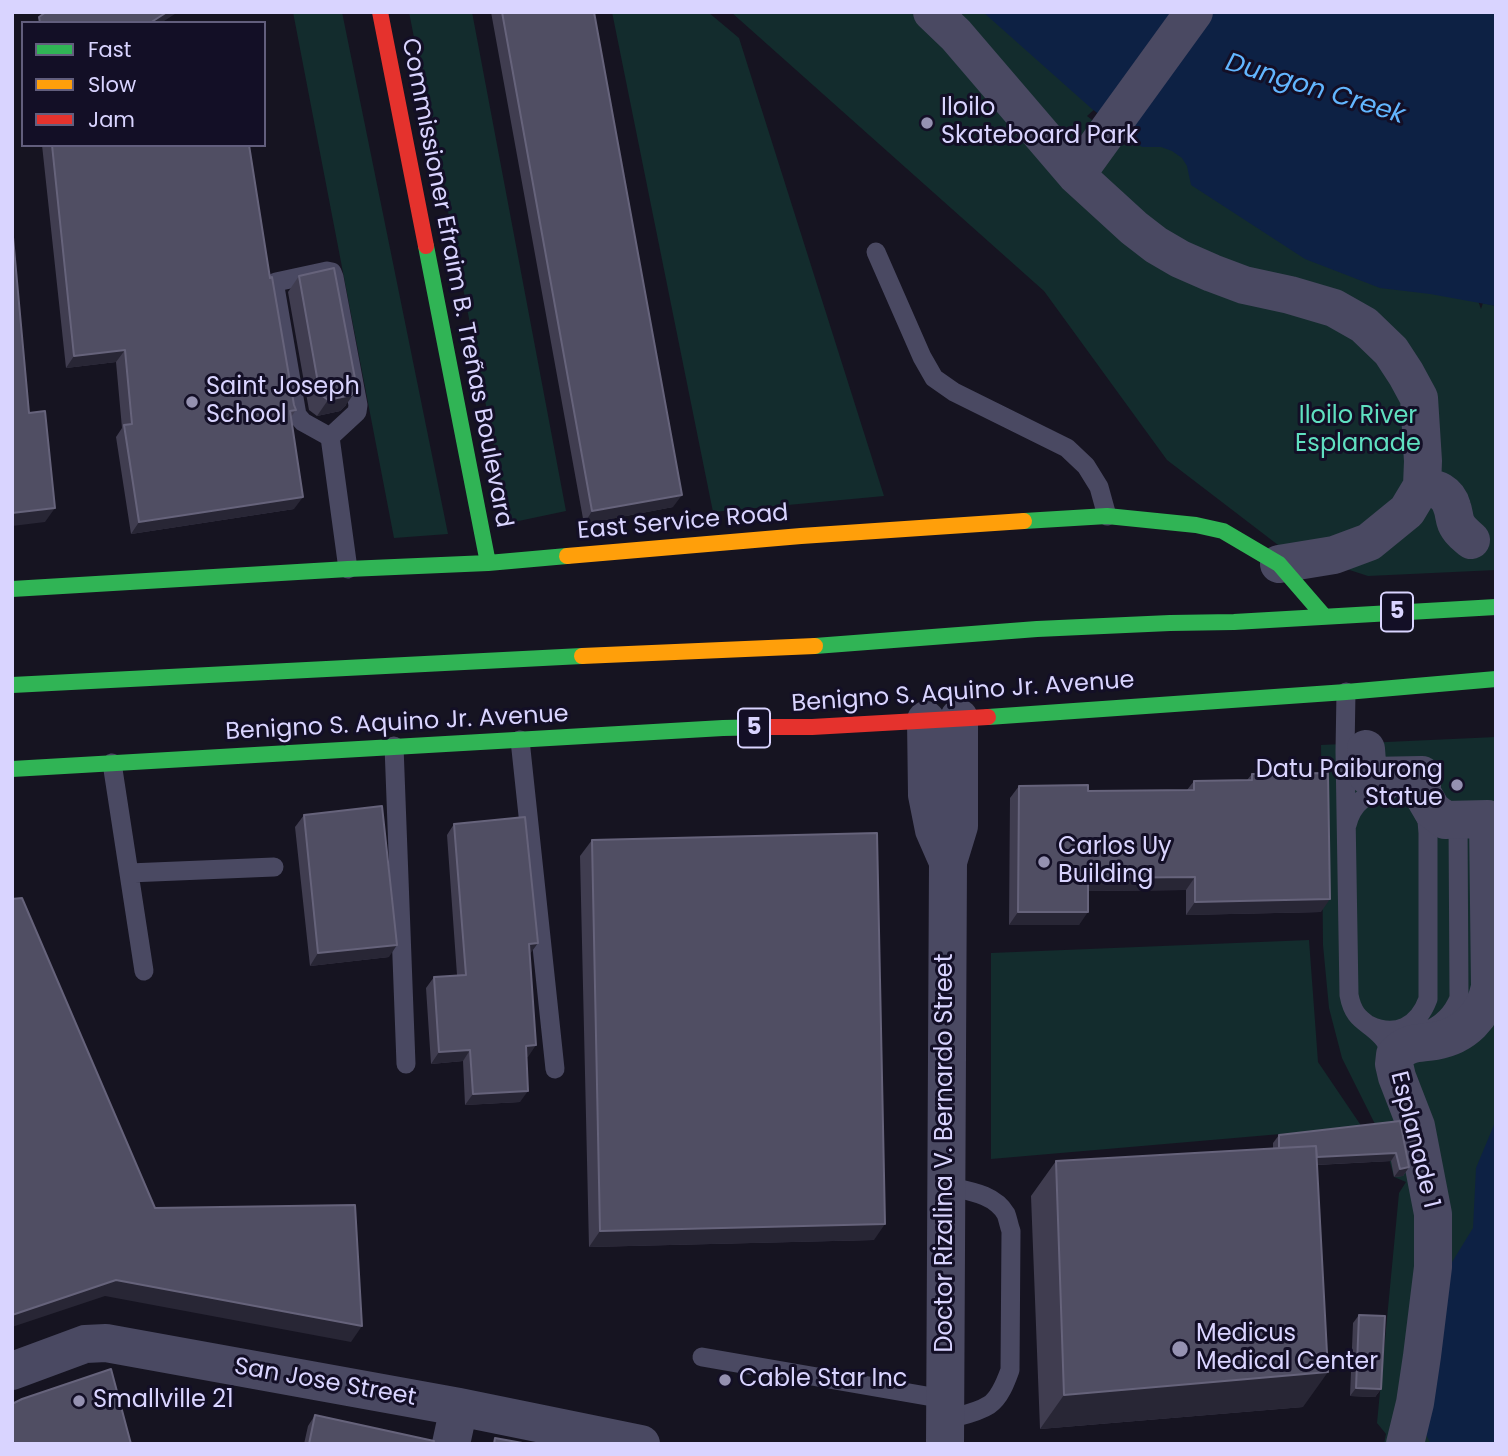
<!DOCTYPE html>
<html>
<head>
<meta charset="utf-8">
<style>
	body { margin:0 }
	#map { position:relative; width:1508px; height:1456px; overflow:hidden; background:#161421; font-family:Poppins,sans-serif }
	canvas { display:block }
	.frame { position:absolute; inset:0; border:14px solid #d9d4ff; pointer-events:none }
	.legend { position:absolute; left:21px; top:21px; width:245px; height:126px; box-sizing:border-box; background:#130f26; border:2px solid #625e7d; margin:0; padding:9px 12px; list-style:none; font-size:21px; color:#d9d4ff }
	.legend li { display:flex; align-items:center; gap:14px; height:35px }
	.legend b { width:35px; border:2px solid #625e7d }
</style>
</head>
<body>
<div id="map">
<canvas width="1508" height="1456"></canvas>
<div class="frame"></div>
<ul class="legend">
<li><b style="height:9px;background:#30b455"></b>Fast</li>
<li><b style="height:9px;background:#ff9f0a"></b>Slow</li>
<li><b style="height:9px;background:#e5322d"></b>Jam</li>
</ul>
</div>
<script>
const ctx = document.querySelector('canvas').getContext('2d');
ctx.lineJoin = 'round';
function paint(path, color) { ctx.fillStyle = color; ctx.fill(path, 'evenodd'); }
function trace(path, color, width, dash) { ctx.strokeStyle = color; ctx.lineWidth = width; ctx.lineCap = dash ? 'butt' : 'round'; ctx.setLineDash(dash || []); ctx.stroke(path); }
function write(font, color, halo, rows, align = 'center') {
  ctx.font = font + ' Poppins,sans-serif'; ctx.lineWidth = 6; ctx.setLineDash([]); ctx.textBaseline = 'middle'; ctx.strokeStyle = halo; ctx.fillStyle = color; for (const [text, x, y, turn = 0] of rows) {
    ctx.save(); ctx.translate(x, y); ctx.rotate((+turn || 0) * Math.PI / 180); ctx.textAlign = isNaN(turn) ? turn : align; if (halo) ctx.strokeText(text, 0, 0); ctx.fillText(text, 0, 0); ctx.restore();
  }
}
const green = new Path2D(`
	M293,12H342L448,534L394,538Z
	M409,12H472L566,511L509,523Z
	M612,12H708L739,38L884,496L713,512Z
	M731,12H1039L1105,100L1087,116L1124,145L1158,112L1473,287L1481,309L1483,303L1496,306V570L1368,576L1282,548L1167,460L1044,291Z
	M1496,737V1277L1473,1444H1384L1386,1434L1377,1423L1399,1193L1406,1182L1394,1177L1385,1144L1342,1058L1329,1008L1323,945L1321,745Z
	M1309,940L1318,1062L1362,1127L991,1159V953Z`);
const water = new Path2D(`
	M983,12H1496V306L1430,294L1380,288L1305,259L1191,185L1187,166L1182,158L1172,151L1161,147H1142L1092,109Z
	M1496,1120V1444H1431L1426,1435L1446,1272L1473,1228L1476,1168Z`);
const lane = new Path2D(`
	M876,252L922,357L934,378L954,392L1067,448L1086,466L1099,487L1107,516
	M327,271L332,272L334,277L358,405L357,412L330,437L303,422L297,415L275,287L276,282Z
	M330,437L348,569
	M1346,692L1345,751L1349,995C1354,1022 1367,1020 1382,1037C1389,1044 1390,1054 1394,1063
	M520,740L555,1069
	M394,746L406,1064
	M112,763L144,971
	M1347,825C1352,803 1369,790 1390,790
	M129,873L274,867
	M1369,1025C1396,1038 1418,1026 1428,999V833L1427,821L1421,808
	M1426,1031C1441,1025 1453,1013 1459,998L1458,819
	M702,1357L944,1399
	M945,1420C959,1416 977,1413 989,1405C1000,1398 1006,1381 1010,1370L1011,1231C1009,1226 1008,1219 1006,1214C994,1193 967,1191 946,1186`);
const street = new Path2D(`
	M932,12L956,35L1076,175L1134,228L1156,245L1180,259L1212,273L1244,285L1290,295L1334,308L1364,325L1391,351L1406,374L1419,398L1423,461L1422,486L1407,511L1369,542L1334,555L1279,564
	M1076,175L1194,12
	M1422,486C1436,488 1448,492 1452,507C1454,512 1454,518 1456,523C1459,530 1465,535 1471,540
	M926,720L927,795L934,830L948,862
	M1366,749L1368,776L1422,775V793L1432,810L1445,820L1488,819L1490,987C1484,1016 1464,1036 1435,1041C1417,1044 1409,1041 1395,1055L1394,1064L1397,1077L1416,1126L1433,1214V1267L1422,1356L1415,1403L1405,1444
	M12,1371L85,1344L106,1343L459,1407L641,1444
	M451,1444L459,1407
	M945,1444L948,862L959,826V718`);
const fast = new Path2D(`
	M426,246L488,563
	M1024,521L1107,516L1196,525L1223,531L1279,564L1324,616
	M12,589L348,569L488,563L567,556
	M815,646L1037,629L1170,623L1234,622L1496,607
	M12,685L582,656
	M988,717L1346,692L1496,679
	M12,769L723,728L770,727`);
const slow = new Path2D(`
	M567,556L801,536L1024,521
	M582,656L815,646`);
const jam = new Path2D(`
	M380,12L426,246
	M770,727H812L988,717`);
const wall = new Path2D(`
	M491,12H594L673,507L584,524Z
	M42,145H249L270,278L294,405L296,410L291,417L294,509L131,534L116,437L122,428L116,362L66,368Z
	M299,276L346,405L340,411L317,416L309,410L288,292Z
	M1252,774L1321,912L1186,915V890L1088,891L1079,925H1009L1010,798L1019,786L1088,791L1187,790L1194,781L1247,780Z
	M304,815L389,957L310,966L295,827Z
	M454,824L530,954L528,1057H527L520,1102L465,1105L463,1061L431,1064L426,988L434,977L457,975L447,835Z
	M592,840L874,1240L589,1247L580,856Z
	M1400,1121L1409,1167L1403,1176L1394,1177L1391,1161L1317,1165L1303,1407L1040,1429L1031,1196L1056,1161L1273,1149V1143L1279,1135Z
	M1359,1315L1381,1389L1375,1397L1350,1396L1353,1323Z
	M315,1415L433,1444H304L308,1426Z`);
const shadedWall = new Path2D(`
	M167,12H178L161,23H150Z
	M125,350L116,362L66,368L74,356Z
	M357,389L346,405L340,411L317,416L328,400Z
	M682,495L673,507L584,524L592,511Z
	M303,497L294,509L131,534L139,522Z
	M55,508L45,522L12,526V513Z
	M1195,877L1186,890L1079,891L1088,878Z
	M1330,899L1321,912L1186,915L1195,902Z
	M1018,912H1088L1079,925H1009Z
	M538,943L530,954L529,944Z
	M397,945L389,957L310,966L318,953Z
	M536,1045L528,1057H518L526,1046Z
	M470,1050L463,1061L431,1064L439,1052Z
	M528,1091L520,1102L465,1105L473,1094Z
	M1396,1153L1391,1161L1274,1167L1279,1159Z
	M1409,1167L1403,1176L1394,1177L1400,1169Z
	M885,1224L874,1240L589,1247L600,1231Z
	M116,1280L362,1326L351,1342L105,1296L12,1327V1315Z
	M1328,1372L1303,1407L1040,1429L1064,1395Z
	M1356,1388L1381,1389L1375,1397L1350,1396Z`);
const building = new Path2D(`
	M46,12H167L150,23H40L39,17Z
	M502,12H594L682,495L592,511Z
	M52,145H249L270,278L272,277L294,405L296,410L290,411L303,497L139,522L124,425L132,424L125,350L74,356Z
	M12,226L29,413L45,411L55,508L12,513Z
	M334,268L357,389L351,395L328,400L320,394L299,276Z
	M1328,773L1330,899L1195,902V877L1088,878V912H1018L1019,786L1088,785V791L1194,790V781L1252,780V774Z
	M382,806L397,945L318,953L304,815Z
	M525,817L538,943L529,944L536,1045L526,1046L528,1091L473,1094L470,1050L439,1052L434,977L466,975L454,824Z
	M877,833L885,1224L600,1231L592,840Z
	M22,898L155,1208L355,1205L362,1326L116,1280L12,1315V899Z
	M1400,1121L1409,1167L1400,1169L1396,1153L1317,1157L1316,1146L1279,1148V1135Z
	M1316,1146L1328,1372L1064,1395L1056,1161Z
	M1359,1315L1385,1316L1381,1389L1356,1388Z
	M111,1369L131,1444H12V1404L22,1399Z
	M315,1415L434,1441L433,1444H309Z
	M495,1438L528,1444H494Z`);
const markers = [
	[927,123,7,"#9591b1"],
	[192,402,7,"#9591b1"],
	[1457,785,7,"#9591b1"],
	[1044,862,7,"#9591b1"],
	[1180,1349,9,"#9591b1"],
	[725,1380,7,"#9591b1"],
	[79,1401,7,"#9591b1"]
];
const shields = [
	[1397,612,32],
	[754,728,32]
];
const shieldNames = [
	["5",1397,612],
	["5",754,728]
];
const poiNames = [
	["Iloilo",941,109],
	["Skateboard Park",941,137],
	["Saint Joseph",206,388],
	["School",206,416],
	["Datu Paiburong",1443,771,"right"],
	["Statue",1443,799,"right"],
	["Carlos Uy",1058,848],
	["Building",1058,876],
	["Medicus",1196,1335],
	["Medical Center",1196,1363],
	["Cable Star Inc",739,1380],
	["Smallville 21",93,1401]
];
const streetNames = [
	["Commissioner Efraim B. Treñas Boulevard",456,283,79],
	["East Service Road",683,523,-5],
	["Benigno S. Aquino Jr. Avenue",963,693,-4],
	["Benigno S. Aquino Jr. Avenue",397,724,-3],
	["Esplanade 1",1414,1140,76],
	["Doctor Rizalina V. Bernardo Street",946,1153,-90],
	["San Jose Street",325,1383,10]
];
const parkNames = [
	["Iloilo River",1358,417],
	["Esplanade",1358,445]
];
const waterNames = [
	["Dungon Creek",1315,90,17]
];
paint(green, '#132c2d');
paint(water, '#0d2144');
trace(lane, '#4a4962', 19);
trace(street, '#4a4962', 38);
trace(fast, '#30b455', 16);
trace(slow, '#ff9f0a', 16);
trace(jam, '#e5322d', 16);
paint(wall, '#403d50');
paint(shadedWall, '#282635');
paint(building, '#504e63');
trace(building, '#66637b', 2);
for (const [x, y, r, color] of markers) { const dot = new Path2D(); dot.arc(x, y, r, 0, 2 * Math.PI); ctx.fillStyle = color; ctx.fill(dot); trace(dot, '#130f26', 2.5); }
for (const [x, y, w] of shields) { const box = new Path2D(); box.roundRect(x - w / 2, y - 19.5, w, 39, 5); ctx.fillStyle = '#130f26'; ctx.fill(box); trace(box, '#d9d4ff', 2); }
write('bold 23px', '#d9d4ff', null, shieldNames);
write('24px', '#d9d4ff', '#130f26', poiNames, 'left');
write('24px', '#d9d4ff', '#130f26', streetNames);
write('24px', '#5fe0c0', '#130f26', parkNames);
write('italic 26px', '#62b6ff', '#130f26', waterNames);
</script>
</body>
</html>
